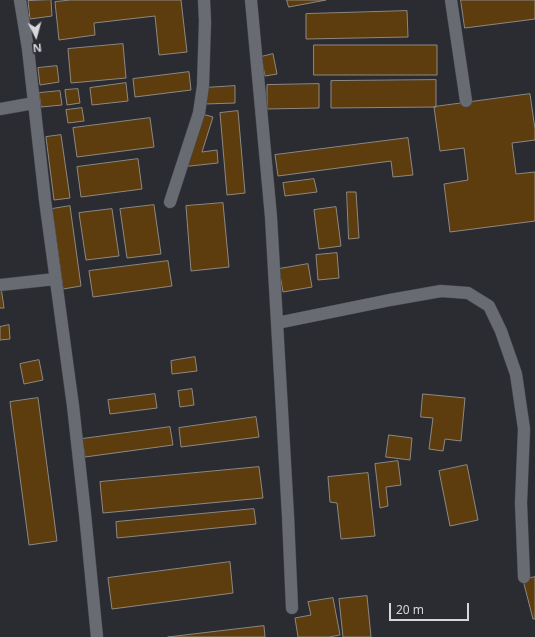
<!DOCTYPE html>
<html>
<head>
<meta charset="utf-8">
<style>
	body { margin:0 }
	#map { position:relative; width:535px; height:637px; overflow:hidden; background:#2a2c32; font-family:"Noto Sans",sans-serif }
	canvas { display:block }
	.north { position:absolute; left:16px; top:16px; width:40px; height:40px; -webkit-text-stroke:3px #2a2c32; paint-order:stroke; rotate:174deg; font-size:11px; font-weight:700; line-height:16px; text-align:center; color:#d6d7db }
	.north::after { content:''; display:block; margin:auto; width:14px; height:18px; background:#d6d7db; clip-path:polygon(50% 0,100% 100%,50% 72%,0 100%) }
	.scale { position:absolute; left:389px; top:603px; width:80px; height:18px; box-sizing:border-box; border:2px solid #d6d7db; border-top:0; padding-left:5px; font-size:12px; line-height:14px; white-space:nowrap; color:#d6d7db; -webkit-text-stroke:3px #2a2c32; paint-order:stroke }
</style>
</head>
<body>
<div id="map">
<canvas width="535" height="637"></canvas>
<div class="north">N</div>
<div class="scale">20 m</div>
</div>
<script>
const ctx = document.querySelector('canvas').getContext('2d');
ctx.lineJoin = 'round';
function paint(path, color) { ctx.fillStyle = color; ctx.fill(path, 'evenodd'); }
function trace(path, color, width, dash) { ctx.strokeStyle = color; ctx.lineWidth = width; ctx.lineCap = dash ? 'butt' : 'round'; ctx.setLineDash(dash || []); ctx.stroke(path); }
const building = new Path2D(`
	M51,0L52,16L30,19L28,1Z
	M71,0H181L187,52L159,55L155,16L94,23L95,35L59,40L55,2Z
	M287,0H326L289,7Z
	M461,0H535V19L465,28Z
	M407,11L408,37L306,39V14Z
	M123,44L126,78L71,83L68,49Z
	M314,45H437V75H314Z
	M273,54L277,74L265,76L261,57Z
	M57,66L59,82L40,85L38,68Z
	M189,72L191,90L135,97L133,79Z
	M436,80V107L331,108V81Z
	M126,83L128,101L92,105L90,88Z
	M319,84V108L267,109V85Z
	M235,86V103L205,104L204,88Z
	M78,89L80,103L67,105L65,90Z
	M60,91L62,105L41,107L39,93Z
	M530,94L535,129V140L512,143L516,174L535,172V221L450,232L444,184L468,180L464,148L440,151L434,107Z
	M82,108L84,121L68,123L66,110Z
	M238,111L245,193L227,195L220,113Z
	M199,113L213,117L202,152L217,150L218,163L181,167Z
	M150,118L154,147L77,157L73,128Z
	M61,135L70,198L54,200L46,137Z
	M408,138L413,175L393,177L391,161L278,176L275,155Z
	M138,159L142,189L81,197L77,167Z
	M314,179L317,192L285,196L283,183Z
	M347,192H356L359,238L349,239Z
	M223,203L229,267L191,271L186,206Z
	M154,205L161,254L127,258L120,209Z
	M70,206L81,286L63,289L52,209Z
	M336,207L341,246L319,249L314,210Z
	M112,209L119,256L86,260L79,213Z
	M337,253L339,278L318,280L316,255Z
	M168,261L172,286L93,297L89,271Z
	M308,264L312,287L283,292L279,269Z
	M0,287H1L4,308H0Z
	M9,325L10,339L0,340V327Z
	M195,357L197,371L172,374L171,361Z
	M39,360L43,380L24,384L20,364Z
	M192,389L194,405L180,407L178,391Z
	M155,394L157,408L110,414L108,400Z
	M423,394L465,398L461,441L445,439L443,451L429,449L433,418L421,417Z
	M38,398L57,541L29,545L10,402Z
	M256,417L259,437L181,447L179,428Z
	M170,427L173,445L85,457L82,439Z
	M389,435L412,438L410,460L386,457Z
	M398,461L401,485L386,487L388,506L380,508L375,464Z
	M467,465L478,520L450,526L439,471Z
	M259,467L263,498L103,513L100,482Z
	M368,473L375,536L341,539L337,503L330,502L328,477Z
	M254,509L256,524L117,538L116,522Z
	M230,562L233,593L112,609L108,578Z
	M535,577V619H533L523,580Z
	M367,596L371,637H343L339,599Z
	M333,598L340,635L329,637H298L295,618L311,615L308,602Z
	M264,626L265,637H168Z`);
const street = new Path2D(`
	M20,0L28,49L45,200L73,406L85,514L97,637
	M251,0L271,217L288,516L292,608
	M451,0L466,101
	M0,109L34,103
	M170,202L199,113L203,86L205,21L204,0
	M0,285L55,279
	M277,323L390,300L441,291L468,293L489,306L501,331L516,374L524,429L521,503L524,577`);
paint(building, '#5d3c0d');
trace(building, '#8e8882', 1);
trace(street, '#46474c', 13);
trace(street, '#696b72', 12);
</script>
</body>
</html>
